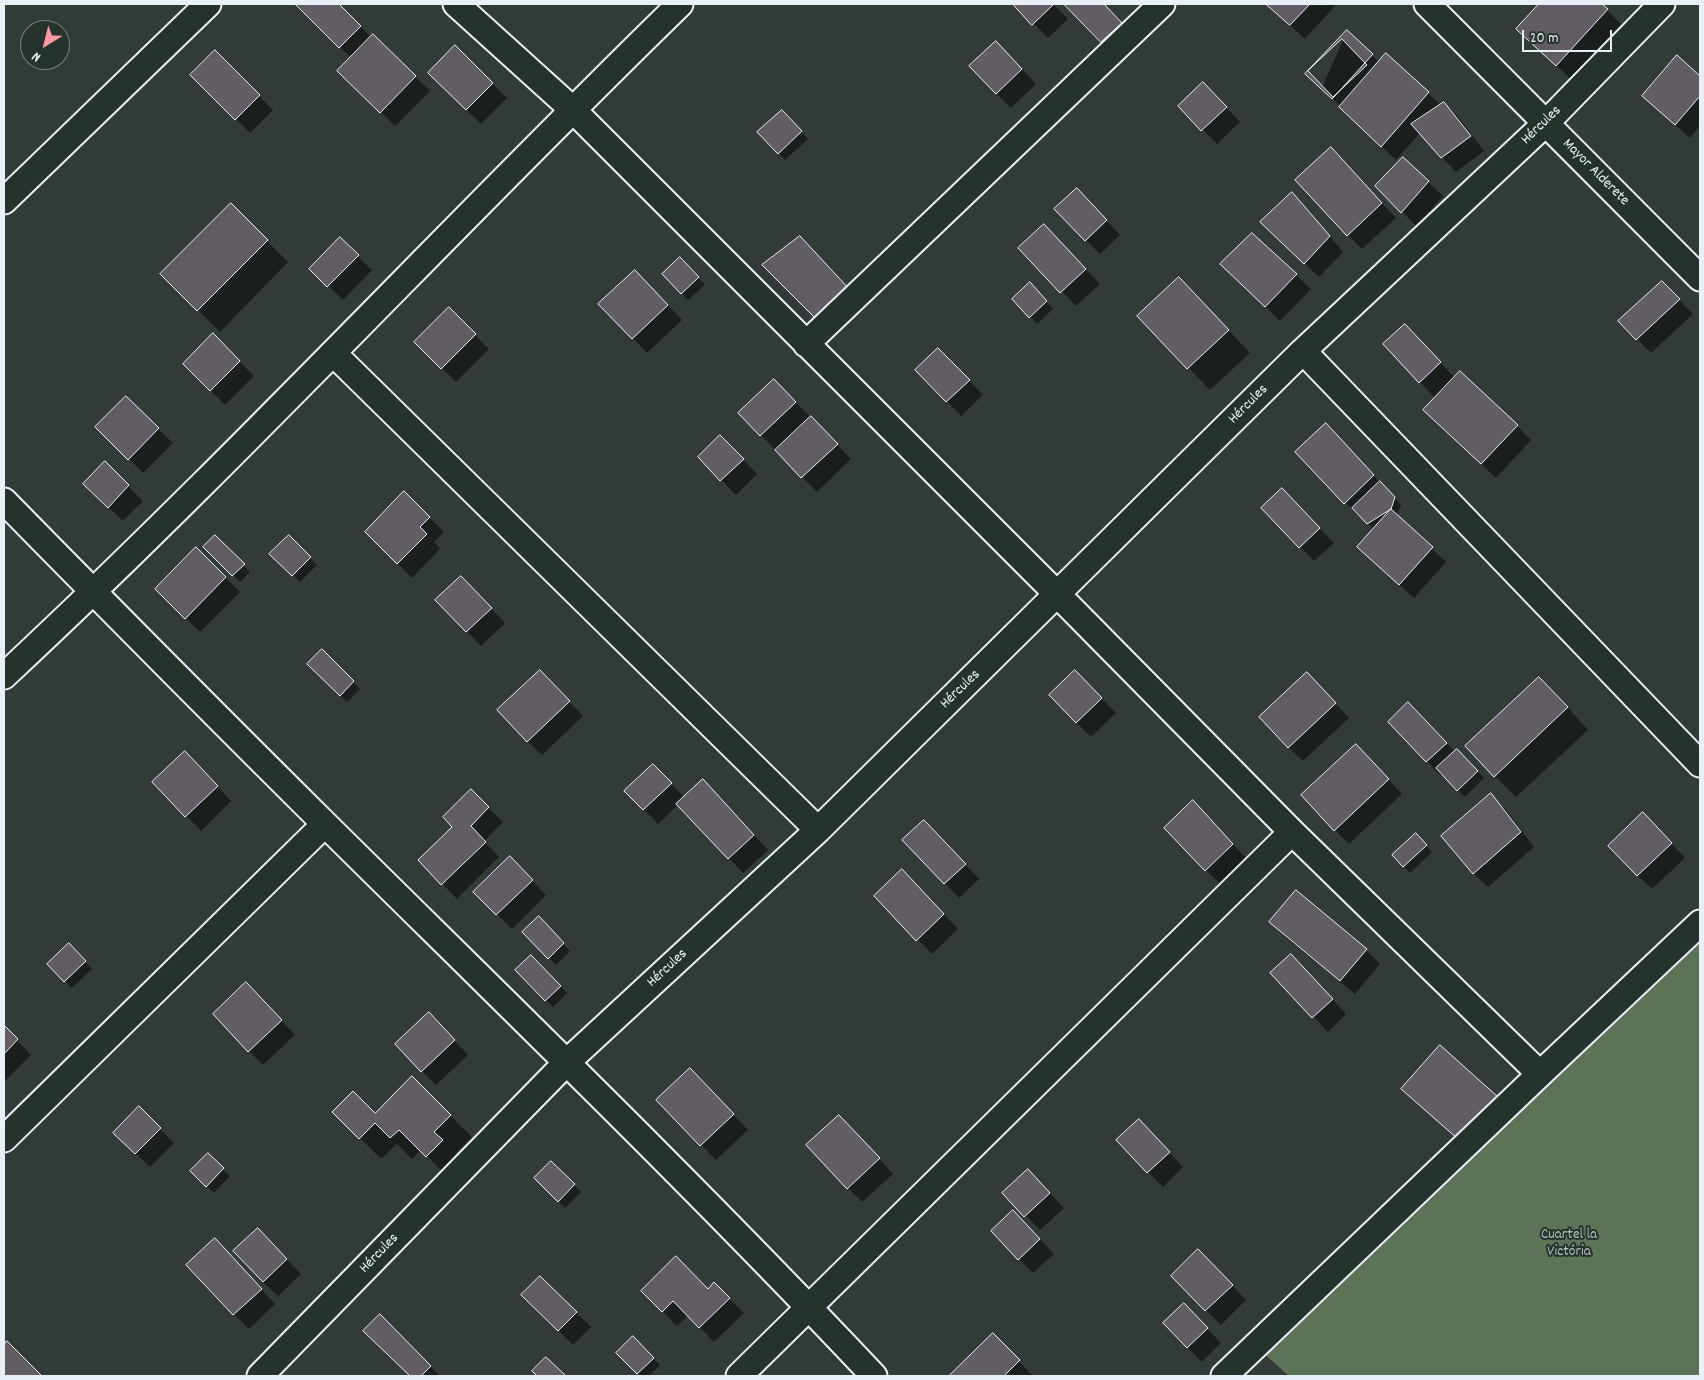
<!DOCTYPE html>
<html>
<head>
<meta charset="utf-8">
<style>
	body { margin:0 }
	#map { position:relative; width:1704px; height:1380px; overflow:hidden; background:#323b38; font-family:Dekko,sans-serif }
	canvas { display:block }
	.frame { position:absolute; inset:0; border:5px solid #e8f1f8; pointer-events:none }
	.north { position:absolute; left:20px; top:20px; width:50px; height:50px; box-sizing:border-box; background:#26332d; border:1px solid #747f7e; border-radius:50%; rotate:216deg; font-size:14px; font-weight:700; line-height:20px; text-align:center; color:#e8f1f8 }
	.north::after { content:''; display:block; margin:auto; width:18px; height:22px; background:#ff9aa2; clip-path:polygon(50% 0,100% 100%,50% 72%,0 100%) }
	.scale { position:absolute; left:1522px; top:30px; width:90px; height:22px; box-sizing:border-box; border:2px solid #e8f1f8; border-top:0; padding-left:6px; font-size:15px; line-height:18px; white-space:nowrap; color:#e8f1f8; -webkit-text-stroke:4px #26332d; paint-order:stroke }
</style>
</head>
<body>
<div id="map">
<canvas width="1704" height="1380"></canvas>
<div class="frame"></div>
<div class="north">N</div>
<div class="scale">20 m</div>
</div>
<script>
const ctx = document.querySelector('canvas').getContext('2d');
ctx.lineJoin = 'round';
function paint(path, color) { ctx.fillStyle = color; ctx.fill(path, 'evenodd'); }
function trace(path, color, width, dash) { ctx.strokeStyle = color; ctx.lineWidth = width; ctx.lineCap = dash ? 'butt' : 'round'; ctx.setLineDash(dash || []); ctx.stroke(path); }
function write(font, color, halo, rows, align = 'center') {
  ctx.font = font + ' Dekko,sans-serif'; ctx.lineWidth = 4; ctx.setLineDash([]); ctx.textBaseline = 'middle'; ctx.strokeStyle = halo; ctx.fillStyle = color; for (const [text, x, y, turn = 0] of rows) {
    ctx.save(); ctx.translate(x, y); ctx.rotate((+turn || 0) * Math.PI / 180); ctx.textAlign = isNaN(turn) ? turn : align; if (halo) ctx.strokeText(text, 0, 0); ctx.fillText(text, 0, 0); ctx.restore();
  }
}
const green = new Path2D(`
	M1700,943V1376H1289L1262,1352Z`);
const shadow = new Path2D(`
	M300,4H337L371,37L373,35L430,91L395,126L339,71L351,58L298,5Z
	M1014,4H1053L1068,19L1048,38Z
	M1066,4H1103L1135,38L1116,56Z
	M1268,4H1335L1336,5L1305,39Z
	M1540,4H1601L1621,24L1571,79L1517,29Z
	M1347,31L1379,62L1386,55L1441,105L1444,103L1459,118L1484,151L1456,172L1420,133L1396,160L1322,88Z
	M455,47L507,98L481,124L429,73Z
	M215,52L273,110L250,133L192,75Z
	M1011,57L1036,84L1011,108L996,93Z
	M1677,57L1700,77V126L1690,138L1658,110Z
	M1217,98L1240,122L1217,144L1180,106Z
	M782,112L808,139L785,160L759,132Z
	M1403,159L1443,196L1416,226L1377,186Z
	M1345,163L1396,218L1362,249L1348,235Z
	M1091,204L1120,235L1100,254L1086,240Z
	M231,205L288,262L220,332L162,274Z
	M1306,208L1343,252L1319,277L1276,237Z
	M1252,234L1311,289L1280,321L1222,264Z
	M340,239L372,270L343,300L311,269Z
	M1058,240L1100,284L1076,306L1020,248Z
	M814,252L864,307L835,336L764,265Z
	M680,259L705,285L688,300L664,274Z
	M1662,282L1693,314L1651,353L1637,339Z
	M649,286L682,320L647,353L600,304Z
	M1036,291L1053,309L1037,324L1013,299Z
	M1200,300L1250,353L1210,390L1139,317Z
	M449,309L489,349L456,382L416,342Z
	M213,335L254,376L225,405L184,364Z
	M1419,340L1455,378L1517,426L1531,440L1496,478L1439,425L1442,392L1441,390L1434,397L1420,382Z
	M953,364L983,395L961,416L947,401Z
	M789,395L851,459L817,492L761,435Z
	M126,398L173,443L143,473L97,427Z
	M1340,439L1401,505L1397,516L1446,562L1414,598L1373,561L1374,529L1345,503Z
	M735,451L757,474L736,495L699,457Z
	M105,463L143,501L123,521L85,484Z
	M404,493L444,532L434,542L440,549L412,578L366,532Z
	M1296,504L1334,543L1314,561L1263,508Z
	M215,537L250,572L240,582L205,547Z
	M289,537L317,565L300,582L271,554Z
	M196,549L240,592L200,632L156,589Z
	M475,592L505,623L481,646L437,600Z
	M322,651L360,689L347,702L309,664Z
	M554,686L583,716L542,755L527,741Z
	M1090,686L1116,713L1091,737L1076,722Z
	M1321,688L1349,718L1303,761L1288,747Z
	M1561,700L1588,730L1516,797L1495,776Z
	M1423,718L1455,752L1457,750L1484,778L1465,797L1443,774L1441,776L1427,761L1390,722Z
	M1370,760L1402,794L1349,844L1335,830Z
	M199,767L231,801L201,831L154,782Z
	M668,780L685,798L717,795L768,850L743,873L678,805L658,824L626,791Z
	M471,791L503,822L484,841L499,857L457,899L419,860L454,827Z
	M1491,795L1505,809L1534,847L1488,887L1473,873Z
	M1207,816L1247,859L1220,884L1206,870Z
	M1657,828L1685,858L1652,889L1637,875Z
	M1416,835L1432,852L1410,873L1394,855Z
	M938,836L979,879L959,898L904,840Z
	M510,858L546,895L512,929L475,892Z
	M916,885L958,929L932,954L875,896Z
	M539,918L570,951L556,965L524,932Z
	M1271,922L1366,950L1380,964L1355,994L1285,937Z
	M69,945L92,969L72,988L49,964Z
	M531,957L567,993L553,1007L517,970Z
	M1305,970L1346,1014L1328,1032L1272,973Z
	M260,998L295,1035L263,1065L249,1051Z
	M4,1027L31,1055L4,1082Z
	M443,1028L468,1055L436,1085L422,1071Z
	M412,1078L472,1137L455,1154L463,1162L448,1177L421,1150L412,1159L397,1144L381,1159L334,1112L375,1115Z
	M705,1084L748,1130L716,1160L658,1100Z
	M139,1108L174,1143L150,1167L115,1133Z
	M853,1131L893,1174L862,1202L848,1188Z
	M1153,1135L1183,1167L1163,1187L1118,1140Z
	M208,1155L230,1176L214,1193L192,1171Z
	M551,1163L581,1192L565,1208L536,1178Z
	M1042,1185L1064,1208L1040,1230L1004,1193Z
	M1028,1226L1054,1254L1033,1273L1019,1259Z
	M272,1244L301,1274L278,1296L263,1282Z
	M1198,1251L1246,1300L1221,1325L1172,1276Z
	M229,1254L275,1304L249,1329L188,1266Z
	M540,1277L591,1327L573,1345L523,1295Z
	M714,1284L744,1313L714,1342L688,1315L677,1326L643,1291L708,1290Z
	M1184,1305L1221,1343L1202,1362L1164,1323Z
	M380,1316L440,1376H411L365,1331Z
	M993,1335L1033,1376H951Z
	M633,1338L660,1365L649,1376H641L618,1353Z
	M7,1343L40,1376H4V1347Z`);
const building = new Path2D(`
	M298,4H339L361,26L339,48L296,5Z
	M1013,4H1054L1032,25Z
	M1064,4H1104L1122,23L1101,42Z
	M1266,4H1310L1290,25Z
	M1539,4H1602L1608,9L1556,66L1516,29Z
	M1347,30L1373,54L1332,99L1305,74Z
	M373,34L416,76L380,113L337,71Z
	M1342,39L1367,65L1333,97L1308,71Z
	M996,41L1022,69L996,94L969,66Z
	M455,45L493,83L466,110L428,73Z
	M215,50L260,95L235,120L190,75Z
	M1386,53L1429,92L1381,147L1339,107Z
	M1677,55L1700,76V96L1675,125L1642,96Z
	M1203,82L1227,107L1201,131L1178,106Z
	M1444,102L1471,136L1441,158L1411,124Z
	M782,110L802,131L778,154L757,132Z
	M1331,147L1382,203L1347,236L1295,180Z
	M1403,157L1429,181L1401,213L1375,186Z
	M1077,188L1107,220L1085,241L1054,209Z
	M1292,192L1330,236L1304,264L1260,222Z
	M231,203L268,240L197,311L160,274Z
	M1044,224L1086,269L1060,293L1018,248Z
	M1252,233L1297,274L1265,307L1220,264Z
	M800,236L851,291L820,323L762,265Z
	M340,237L359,255L327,287L309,269Z
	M680,257L699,277L681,294L662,274Z
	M635,270L668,305L632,339L598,304Z
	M1179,277L1229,330L1187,369L1137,316Z
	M1662,281L1680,299L1636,340L1618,321Z
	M1030,282L1047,301L1029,318L1012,299Z
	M449,307L476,334L441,369L414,342Z
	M1405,324L1441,362L1419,383L1383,344Z
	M213,333L240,361L210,391L183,364Z
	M938,348L970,380L946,402L915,370Z
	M1460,371L1518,425L1481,464L1423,410Z
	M774,379L796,402L760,436L738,413Z
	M126,396L159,428L128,460L95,427Z
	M811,416L838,444L801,478L775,450Z
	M1326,423L1374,475L1344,504L1295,452Z
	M720,435L744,459L720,481L698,457Z
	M105,461L129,485L108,508L83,484Z
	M1380,481L1395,497L1391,509L1367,524L1352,508Z
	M1282,488L1320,528L1299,548L1261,508Z
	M404,491L430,517L420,527L427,534L397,564L365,532Z
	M1391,509L1433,547L1399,585L1357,547Z
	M215,535L245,564L232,576L203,547Z
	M289,535L311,557L292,576L269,554Z
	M196,547L226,577L185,619L155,589Z
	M461,576L492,608L466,632L435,600Z
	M322,649L354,681L340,696L307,664Z
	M540,670L570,701L527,742L497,710Z
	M1075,670L1102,698L1076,723L1049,695Z
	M1307,672L1336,703L1288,748L1259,717Z
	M1539,677L1568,707L1494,777L1465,746Z
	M1408,702L1447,743L1426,762L1388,722Z
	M1356,744L1389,779L1334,831L1301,795Z
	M1457,749L1478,771L1457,791L1436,768Z
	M185,751L218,786L185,817L152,782Z
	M653,764L672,783L643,810L624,791Z
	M703,779L754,835L728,859L676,804Z
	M471,789L489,807L471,826L486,842L441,885L418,860L452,827L443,817Z
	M1491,793L1521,832L1473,874L1441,836Z
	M1193,800L1233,844L1205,871L1164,828Z
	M1643,812L1672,843L1637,876L1608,846Z
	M924,820L966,864L944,884L902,840Z
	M1416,833L1427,845L1403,867L1392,855Z
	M510,856L533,880L496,915L473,892Z
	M902,869L944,914L916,941L874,896Z
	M1296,890L1367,949L1340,981L1269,922Z
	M539,916L564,943L548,959L522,932Z
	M69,943L86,961L64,982L47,964Z
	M1291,954L1333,999L1312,1018L1270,973Z
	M531,955L561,986L545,1001L515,970Z
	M246,982L282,1020L248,1052L213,1014Z
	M429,1012L455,1040L421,1072L395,1044Z
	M4,1025L18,1039L4,1054Z
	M1440,1045L1498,1097L1459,1140L1401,1089Z
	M690,1068L734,1114L700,1146L656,1100Z
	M412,1076L451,1115L434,1132L443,1140L426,1157L399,1130L390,1138L375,1123L359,1139L332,1112L353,1091L375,1113Z
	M139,1106L161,1128L135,1154L113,1133Z
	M839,1115L880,1158L847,1189L806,1145Z
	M1139,1119L1170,1152L1147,1173L1116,1140Z
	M208,1153L224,1168L206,1187L190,1171Z
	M551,1161L575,1184L558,1202L534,1178Z
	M1028,1169L1050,1193L1024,1217L1002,1193Z
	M1013,1210L1040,1239L1018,1260L991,1231Z
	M258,1228L287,1259L263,1282L233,1251Z
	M215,1238L262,1289L233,1315L186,1265Z
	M1198,1249L1233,1285L1205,1311L1171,1276Z
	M676,1256L708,1289L714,1282L730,1298L699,1328L673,1301L662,1312L641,1291Z
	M540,1276L577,1312L558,1331L521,1295Z
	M1184,1303L1208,1328L1187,1348L1163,1323Z
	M380,1314L431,1366L421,1376H410L363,1331Z
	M993,1333L1020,1360L1004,1376H949Z
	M633,1336L654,1358L637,1374L616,1353Z
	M7,1341L42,1376H4V1345Z
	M546,1357L566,1376H537L532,1371Z`);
const minor = new Path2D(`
	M456,4L572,109L1058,595L1292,832L1540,1074
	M1427,4L1700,278
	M4,201L208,4
	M806,344L1162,4
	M1303,351L1700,764
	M333,353L818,830
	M4,501C111,610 219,719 327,826C511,1008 697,1188 874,1376
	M4,676C236,460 452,226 680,4
	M4,1139L325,824
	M260,1376L567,1062L818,830L1303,351L1546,123L1662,4
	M739,1376L1292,832
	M1224,1376L1540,1074L1700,923`);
const streetNames = [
	["Hércules",1542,126,-44],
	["Mayor Alderete",1595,173,45],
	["Hércules",1249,405,-45],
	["Hércules",961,690,-44],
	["Hércules",668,969,-43],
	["Hércules",380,1254,-46]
];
const parkNames = [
	["Cuartel la",1569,1236],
	["Victória",1569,1253]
];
paint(green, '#5d7357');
paint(shadow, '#0007');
paint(building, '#625c65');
trace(building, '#e8f1f8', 1);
trace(minor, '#e8f1f8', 29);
trace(minor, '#26332d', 25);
write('15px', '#e8f1f8', '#26332d', streetNames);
write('15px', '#b0bfb8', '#26332d', parkNames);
</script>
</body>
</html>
